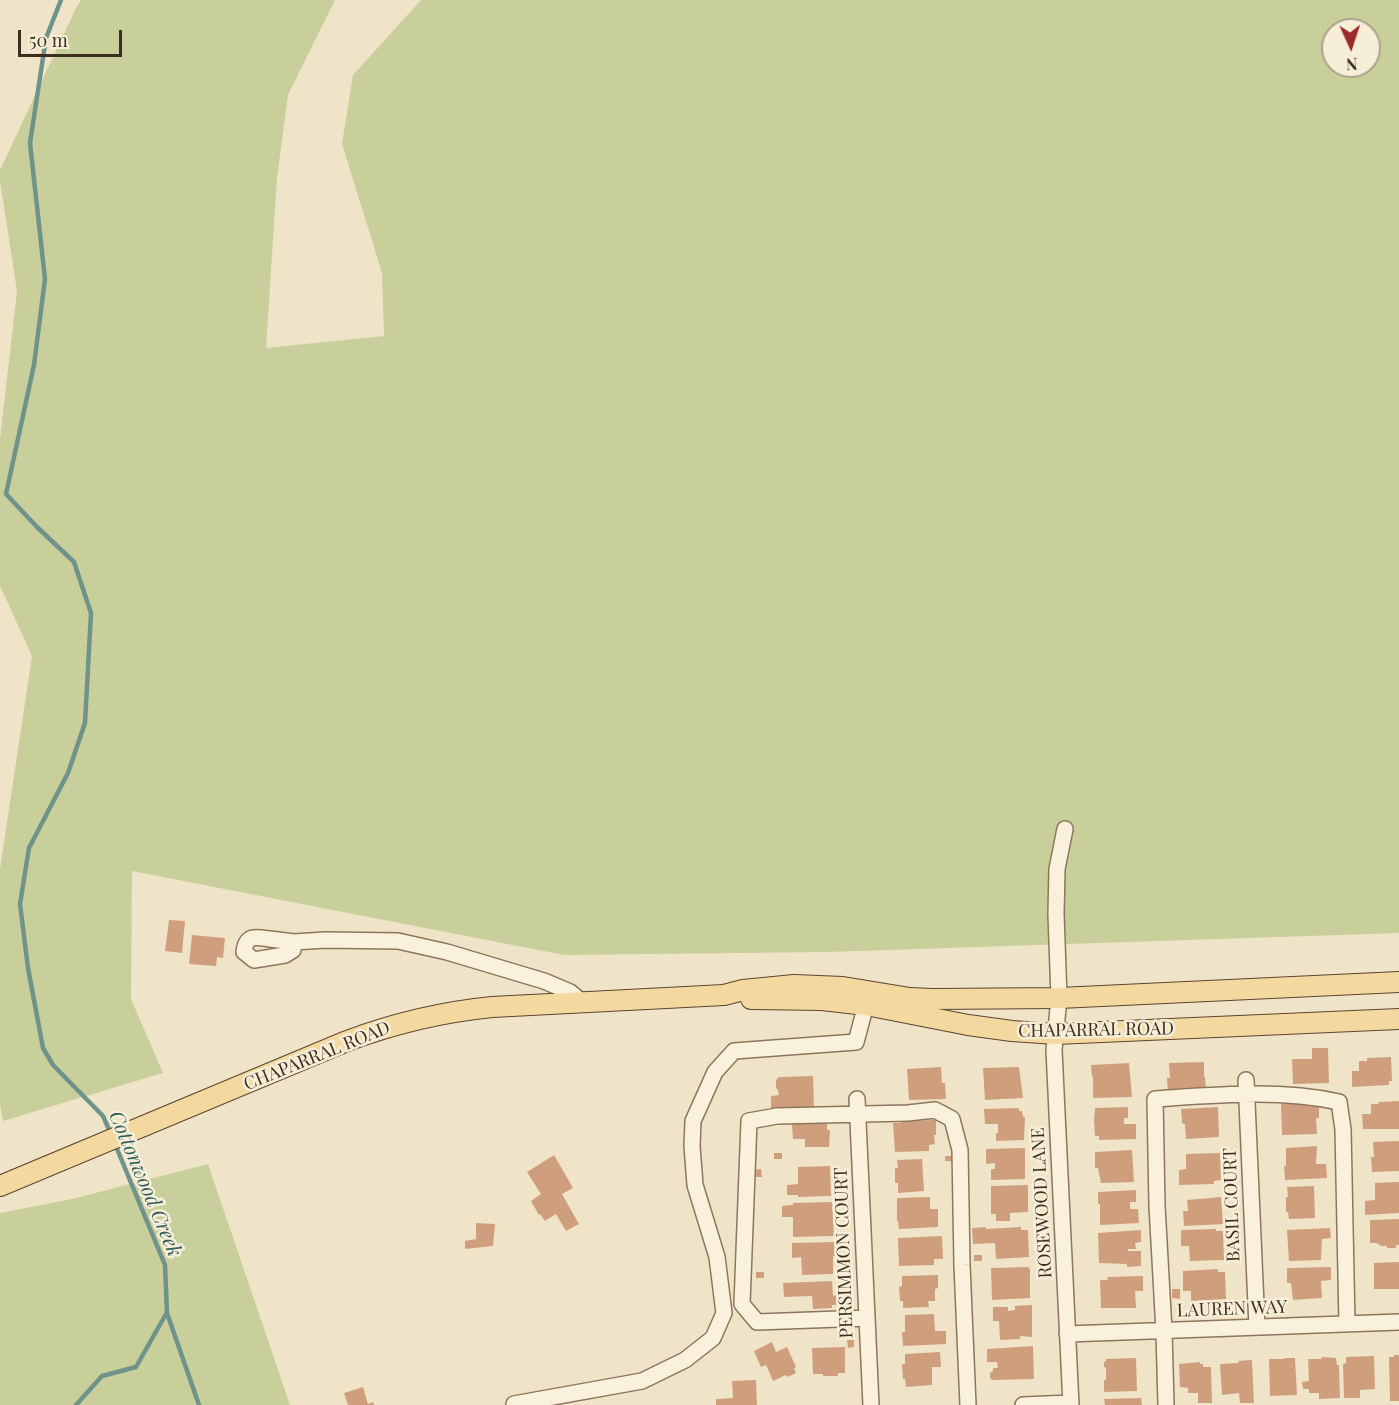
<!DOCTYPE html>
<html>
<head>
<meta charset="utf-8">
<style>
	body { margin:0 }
	#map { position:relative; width:1399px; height:1405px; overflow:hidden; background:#f0e4c8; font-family:"Playfair Display",serif }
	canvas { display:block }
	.north { position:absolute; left:1321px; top:18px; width:60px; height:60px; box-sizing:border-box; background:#f7eed8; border:2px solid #ada18e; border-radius:50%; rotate:177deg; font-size:16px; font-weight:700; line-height:24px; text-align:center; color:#3d2e20 }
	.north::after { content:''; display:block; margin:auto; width:21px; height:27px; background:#9e2a2b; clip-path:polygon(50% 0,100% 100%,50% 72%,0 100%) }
	.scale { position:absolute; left:18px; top:30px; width:104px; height:27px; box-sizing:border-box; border:3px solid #3d2e20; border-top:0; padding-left:8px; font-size:18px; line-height:21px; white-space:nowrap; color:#3d2e20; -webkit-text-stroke:4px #f7eed8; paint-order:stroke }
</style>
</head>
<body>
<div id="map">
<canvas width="1399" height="1405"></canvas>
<div class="north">N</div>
<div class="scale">50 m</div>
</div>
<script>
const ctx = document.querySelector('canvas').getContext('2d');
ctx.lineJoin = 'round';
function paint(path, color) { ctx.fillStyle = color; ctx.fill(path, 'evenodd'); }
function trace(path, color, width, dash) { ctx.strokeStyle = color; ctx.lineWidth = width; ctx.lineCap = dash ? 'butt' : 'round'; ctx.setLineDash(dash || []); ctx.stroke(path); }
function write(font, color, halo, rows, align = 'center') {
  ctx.font = font + ' "Playfair Display",serif'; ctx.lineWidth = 5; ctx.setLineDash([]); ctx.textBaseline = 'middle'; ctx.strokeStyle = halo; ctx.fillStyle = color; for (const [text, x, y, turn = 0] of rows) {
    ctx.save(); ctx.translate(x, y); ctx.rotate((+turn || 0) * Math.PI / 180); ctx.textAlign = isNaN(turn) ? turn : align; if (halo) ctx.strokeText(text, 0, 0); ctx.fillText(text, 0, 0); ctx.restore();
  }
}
const green = new Path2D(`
	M81,0H335L288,95L277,178L266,348L384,336L382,273L342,144L353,75L421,0H1399V933L828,952L564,955L132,871L131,999L163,1073L3,1121L0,1104V869L32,656L0,586V439L17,291L0,181V170L76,8ZM1333,30H1369V66H1333Z
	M208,1164L290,1405H0V1213L72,1199Z`);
const stream = new Path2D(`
	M61,0L46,38L30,143L45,279L34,365L6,494L37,527L74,562L91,613L85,723L68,773L29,848L20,904L28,968L43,1048L53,1065L103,1116L111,1134
	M115,1144L165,1265L167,1313L199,1405
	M76,1405L102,1376L136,1367L166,1314`);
const building = new Path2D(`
	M169,920L185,921L182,953L165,951Z
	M192,935L225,938L223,958L217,957L216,966L189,964Z
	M1312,1048H1328L1329,1083L1293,1084L1292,1059H1312Z
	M1391,1057L1392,1081H1389V1085L1352,1087V1071H1359V1061H1367V1058Z
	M1204,1062V1077H1205L1206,1089L1168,1094L1167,1078H1170L1169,1063Z
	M1129,1063L1132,1097L1093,1098V1077H1092L1091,1065Z
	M941,1067L942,1083H945L946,1099L909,1100L907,1069Z
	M1019,1067L1023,1098L985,1100L983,1068Z
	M813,1076L814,1109L771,1110V1096L779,1095L778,1090L776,1088V1080L779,1077Z
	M1399,1101V1129H1363L1362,1114H1371V1104H1378L1379,1102Z
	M1319,1103V1118H1316L1317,1134L1282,1135L1281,1104Z
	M1128,1107V1118H1124V1124H1136V1139L1099,1140V1136H1095L1094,1121L1095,1108Z
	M1218,1107L1219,1137L1186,1139L1185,1124H1183L1182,1122L1181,1109Z
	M1019,1108V1111H1022L1023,1117H1025L1024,1140L996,1141V1133H998V1124H985L984,1109Z
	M936,1120V1135H934L935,1144L929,1145V1151L895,1152L893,1123H901V1121Z
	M827,1123V1130H830L829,1147H805V1139H793L792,1124Z
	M1399,1141V1171L1372,1172L1371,1157H1374L1373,1142Z
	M1317,1146L1316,1164H1326L1327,1178L1285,1180L1284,1166H1286V1148Z
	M1025,1148V1179L991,1180V1169H995V1163L986,1164V1149Z
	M1132,1150L1134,1182L1101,1183L1098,1168H1095V1152Z
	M774,1153H782V1159H774Z
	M1220,1153L1221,1180L1214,1181V1184L1179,1185V1170L1186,1169V1154Z
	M554,1155L573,1188L562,1194L579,1224L566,1231L556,1214L545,1221L540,1214L539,1215L531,1201L541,1194L527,1172Z
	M945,1156H953V1161H945Z
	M922,1159L924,1191L898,1193V1183H895V1168H898L897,1160Z
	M830,1166L831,1196L798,1197V1195H787V1185L798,1184V1167Z
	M761,1169L762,1177H755L754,1170Z
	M1399,1182V1213L1365,1215V1201L1375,1200V1183Z
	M1028,1185V1212L1010,1213V1221H996V1214H991V1186Z
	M1314,1186L1315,1218L1289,1219L1288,1212H1286V1197H1288L1287,1187Z
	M1136,1190V1202H1130V1209H1138L1139,1223L1100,1225V1204H1098V1192Z
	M930,1197V1209H938V1227L899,1229L898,1221H897V1198Z
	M1221,1197L1223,1224L1184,1226L1183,1211H1188L1187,1200Z
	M832,1202L834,1236L793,1237V1217H782V1206L793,1205V1203Z
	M1399,1219V1245H1396V1248H1387V1246H1381L1377,1243H1370V1220Z
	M476,1223L495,1224L493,1246L465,1249V1241L476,1239Z
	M986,1227V1229L1021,1227V1230H1028L1029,1257L996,1259L995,1243L973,1244L972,1228Z
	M1330,1228L1331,1238L1322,1239L1321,1260L1289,1261L1287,1230Z
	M1216,1229V1231H1223L1224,1260L1190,1261L1189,1246H1181V1230Z
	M1141,1230V1242L1135,1243L1136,1249H1128V1251H1141V1266L1127,1267V1264L1099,1263L1098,1233Z
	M942,1236L943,1259H934V1265L899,1266L898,1238Z
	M834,1242L835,1256H833V1274L802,1275L801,1257L792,1258V1243Z
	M974,1255H982V1261H974Z
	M1399,1262V1289H1374V1263Z
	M1029,1267V1269H1030V1298L992,1300L991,1268Z
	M1331,1267V1280L1321,1281L1322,1298L1293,1300L1291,1283H1287V1268Z
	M1218,1269V1272H1225L1226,1299L1191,1301V1291H1183V1271Z
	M756,1272H764V1278H756Z
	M938,1275V1288L935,1289V1301H928L929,1307L903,1308V1301H900L899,1287L902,1286V1276Z
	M1143,1276V1291H1135L1136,1308H1101L1100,1280H1108L1107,1277Z
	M832,1281L833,1296L836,1295V1305H832V1308L813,1309L812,1296L784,1297L783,1283Z
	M1172,1289H1180V1299L1172,1298Z
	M1032,1305V1337L1020,1336V1339L1000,1340L999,1321H993V1307H1008V1311L1015,1310V1306Z
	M934,1314L935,1331H946V1344L903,1346L902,1332H905V1315Z
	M847,1340H854V1347L848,1348Z
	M772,1342L776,1352L787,1347L796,1367L794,1368L796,1373L787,1377L786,1375L773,1381L766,1365L761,1367L754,1351Z
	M1033,1346L1034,1379L992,1380L990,1378V1373L993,1371V1368H998L997,1362H987V1349Z
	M845,1347V1373H838V1376H823V1374H813L812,1348Z
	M940,1352L941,1367H932V1385L906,1387L905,1379H903L902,1364H905V1354Z
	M1394,1355H1399V1401H1390L1389,1357H1394Z
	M1374,1356L1375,1389L1360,1390V1398H1344L1343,1364L1346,1363V1357Z
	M1321,1357L1336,1358L1337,1365H1339L1340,1398L1319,1399V1393H1309V1389H1303L1302,1382L1309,1381L1308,1359H1322Z
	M1136,1358L1137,1391L1104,1392V1380H1106V1368L1104,1367V1362L1106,1361V1359Z
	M1284,1358H1295L1297,1395L1270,1396L1269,1359H1284Z
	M1252,1360L1254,1403H1240L1239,1393L1222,1395L1220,1364L1239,1363L1238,1361Z
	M1200,1362V1364H1203V1367H1211L1212,1403H1198V1393H1188V1388L1180,1387L1179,1364Z
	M756,1380L757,1405H716V1399L733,1398L732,1381Z
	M363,1387L368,1404L373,1402L374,1405H348L344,1393Z
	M1141,1398L1142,1405H1105L1104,1399Z`);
const minor = new Path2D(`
	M1065,829L1057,869L1056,914L1059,998L1054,1050L1071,1405
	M294,942C286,941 278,940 270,939C256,937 246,934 244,952L254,960L285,955L293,950L294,942L325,940L398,941L447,952L544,981L570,992L582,1002
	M1246,1080L1257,1327
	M857,1099L871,1405
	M867,1318L757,1322L742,1304L749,1121L777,1116L908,1113L935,1110L952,1119L960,1150L962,1265L968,1405
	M1067,1334L1399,1322
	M514,1404L642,1381L685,1360L713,1338L724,1313L717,1257L695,1185L692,1146L693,1121L715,1072L734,1051L856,1042L868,997
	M1023,1405L1070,1403
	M1166,1405L1164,1331L1157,1206L1155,1099C1217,1095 1279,1089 1339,1102L1343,1129L1347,1324`);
const major = new Path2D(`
	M751,999L822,1000L866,1005L968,1025L1012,1031L1056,1034L1399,1019
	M0,1186L347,1041C395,1023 442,1012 492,1007L724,995L743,990L794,985L843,987L910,998L932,999L1059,998L1399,982`);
const streetNames = [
	["CHAPARRAL ROAD",1096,1030,-1],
	["CHAPARRAL ROAD",317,1056,-22],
	["ROSEWOOD LANE",1042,1203,-93],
	["BASIL COURT",1232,1205,-92],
	["PERSIMMON COURT",844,1253,-92],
	["LAUREN WAY",1232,1309,-2]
];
const waterNames = [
	["Cottonwood Creek",145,1184,67]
];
paint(green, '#c9cf9b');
trace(stream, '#6f938a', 4.5);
paint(building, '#cf9f7d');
trace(minor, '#8d765c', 18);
trace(major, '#5b4430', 22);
trace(minor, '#faf1dc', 15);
trace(major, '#f3d9a0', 20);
write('18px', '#3d2e20', '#f7eed8', streetNames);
write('italic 20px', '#2f5d5a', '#f7eed8', waterNames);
</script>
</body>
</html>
